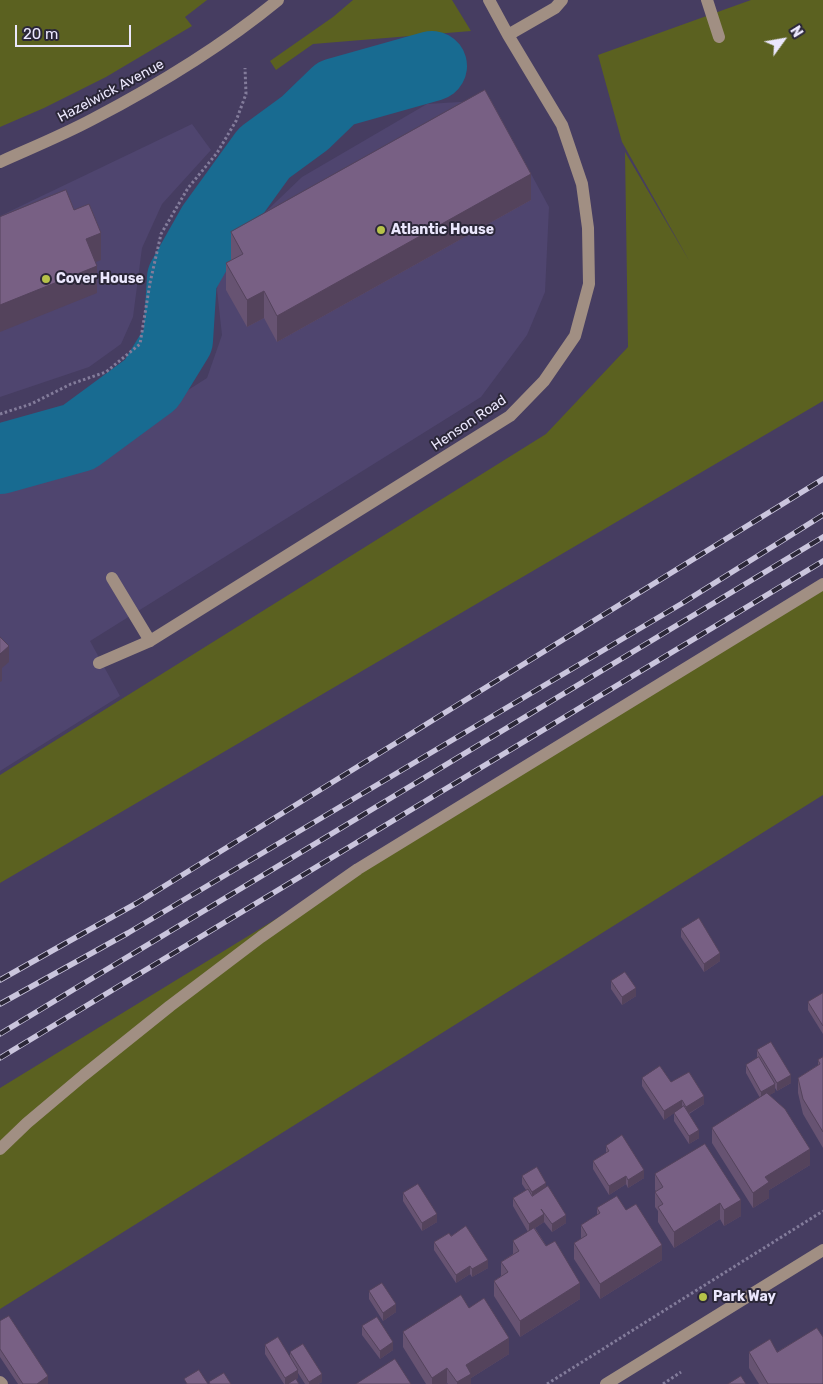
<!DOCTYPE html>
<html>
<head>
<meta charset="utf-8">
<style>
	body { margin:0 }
	#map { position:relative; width:823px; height:1384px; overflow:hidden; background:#463d61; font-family:Rubik,sans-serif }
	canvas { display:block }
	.north { position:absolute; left:758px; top:15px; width:50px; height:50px; -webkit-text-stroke:4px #2b2738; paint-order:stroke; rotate:58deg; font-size:14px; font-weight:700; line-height:20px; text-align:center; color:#ebe7fd }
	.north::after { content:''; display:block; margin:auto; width:18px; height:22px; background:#ebe7fd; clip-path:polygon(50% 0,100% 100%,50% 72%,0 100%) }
	.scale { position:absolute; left:15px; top:25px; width:116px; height:22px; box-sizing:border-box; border:2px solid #ebe7fd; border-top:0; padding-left:6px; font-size:15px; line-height:18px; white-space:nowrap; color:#ebe7fd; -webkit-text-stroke:4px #2b2738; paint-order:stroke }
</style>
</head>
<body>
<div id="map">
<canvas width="823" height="1384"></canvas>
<div class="north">N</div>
<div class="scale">20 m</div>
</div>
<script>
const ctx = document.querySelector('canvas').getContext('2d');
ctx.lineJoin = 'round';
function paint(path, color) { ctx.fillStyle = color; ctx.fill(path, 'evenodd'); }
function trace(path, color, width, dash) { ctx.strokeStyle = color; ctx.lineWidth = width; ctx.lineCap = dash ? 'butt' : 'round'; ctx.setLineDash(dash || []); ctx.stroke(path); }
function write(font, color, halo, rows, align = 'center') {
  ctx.font = font + ' Rubik,sans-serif'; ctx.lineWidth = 4; ctx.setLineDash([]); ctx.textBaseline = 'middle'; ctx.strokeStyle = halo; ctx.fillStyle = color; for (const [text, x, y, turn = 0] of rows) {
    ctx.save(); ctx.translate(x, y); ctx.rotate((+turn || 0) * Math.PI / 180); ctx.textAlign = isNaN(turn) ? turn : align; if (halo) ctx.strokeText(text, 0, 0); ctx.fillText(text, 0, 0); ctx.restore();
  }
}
const built = new Path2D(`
	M491,100L549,207L545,292L527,335L481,397L90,641L120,696L0,771V474L10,483L106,442L207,378L222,335L217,290L219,265L231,245L302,177L427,104Z
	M192,124L211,150L162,204L142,248L133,317L121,344L89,367L0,397V216Z`);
const green = new Path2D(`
	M0,0H207L185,17L192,26L106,77L44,108L0,127Z
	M353,0H452L471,31L313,44L276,70L270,61L333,17Z
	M751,0H823V401L0,883V775L546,434L628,347L625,152L690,262L622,142L598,55Z
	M823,584V795L0,1309V1088Z`);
const river = new Path2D(`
	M0,459L79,437L151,384L178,340L182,278L212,225L264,153L305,123L336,93L432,66`);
const path = new Path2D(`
	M0,414L31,404L71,384L106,372L140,344L150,283L161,234L188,188L217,153L236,121L246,94L245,68
	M547,1384L823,1211
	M663,1384L681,1372`);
const minor = new Path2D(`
	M707,0L719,37
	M508,35L555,8L562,0
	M0,162C31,148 63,135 93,119C158,85 221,47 278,0
	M112,578L150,641
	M99,663L150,641L510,416L544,381L575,336L589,284L588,228L582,184L562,125L508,35L489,0
	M0,1149L27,1123L84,1075L170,1006L261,937L358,869L823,584
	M0,1382L2,1384
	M606,1384L823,1250`);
const rail = new Path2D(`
	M0,980L137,903L823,479
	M0,1004L128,933L681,604L823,515
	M0,1034L823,537
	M0,1058L823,561`);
const wall = new Path2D(`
	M531,200L277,342L264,318L247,327L226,290V263L231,260V232Z
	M681,929L720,961L704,972L681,937Z
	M611,981L636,996L622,1005L611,989Z
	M823,993V1034L808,1010V1002Z
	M757,1050L791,1083L777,1091L775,1088V1092L769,1095L810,1165L769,1190V1198L753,1208L712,1143V1128L760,1098L746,1073V1065L757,1058Z
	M823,1057V1148L803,1114L798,1093V1078L818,1065V1060Z
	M642,1078L671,1082L704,1104L689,1114L699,1138L689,1144L674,1121V1113L664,1120L642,1086Z
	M705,1144L741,1216L724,1226L720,1219L674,1248L658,1222V1211L655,1207V1192L656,1191L655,1190V1174Z
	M606,1146L644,1178L628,1188L626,1184L609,1195L593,1169V1161L606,1153Z
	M522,1176L546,1187L566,1223L552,1232L544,1222L535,1228L580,1299L520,1337L494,1296V1281L501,1276V1262L513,1254V1241L528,1232L513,1206V1198L526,1190L522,1184Z
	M403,1193L437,1222L422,1231L403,1201Z
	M597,1208L626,1210L662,1260L600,1299L574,1259V1243L581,1239V1225L597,1215Z
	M451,1236L488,1268L472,1277L470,1274L456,1283L434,1250V1242Z
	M369,1291L396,1312L383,1321L369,1299Z
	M469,1308L509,1354L471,1378V1384H448L447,1383L446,1384H426L403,1347V1332Z
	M0,1321L48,1384H18L0,1357Z
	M362,1326L393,1350L380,1359L362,1335Z
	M265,1345L290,1357V1352L322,1382L318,1384H305L298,1373V1378L296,1379L299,1384H284L265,1354Z
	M749,1352H777L823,1384H759L749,1368Z`);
const shadedWall = new Path2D(`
	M531,174V200L277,342V316Z
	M101,233V260L86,266V239Z
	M97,266V293L0,332V305Z
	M264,291V318L247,327V300Z
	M9,646V662L2,668V681L0,682V654Z
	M720,953V961L704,972V964Z
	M636,988V996L622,1005V997Z
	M791,1075V1083L777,1091V1083Z
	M775,1084V1092L761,1100V1092Z
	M704,1096V1104L686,1115V1107Z
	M682,1100V1108L664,1120V1111Z
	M699,1130V1138L689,1144V1136Z
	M810,1149V1165L769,1190V1198L753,1208V1193L765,1177Z
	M644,1170V1178L628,1188V1180Z
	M626,1176V1184L609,1195V1186Z
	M546,1183V1191L532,1200V1192Z
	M741,1200V1216L724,1226V1210Z
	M720,1203V1219L674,1248V1232Z
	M437,1214V1222L422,1231V1223Z
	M544,1214V1222L529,1232V1224Z
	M566,1215V1223L552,1232V1224Z
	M662,1245V1260L600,1299V1284Z
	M488,1260V1268L472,1277V1269Z
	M470,1266V1274L456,1283V1275Z
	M580,1283V1299L520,1337V1321Z
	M396,1304V1312L383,1321V1313Z
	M509,1338V1354L471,1378V1384H457V1382L466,1365Z
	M393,1342V1350L380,1359V1351Z
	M447,1368V1383L446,1384H432V1378Z
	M298,1370V1378L288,1384H285V1378Z
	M322,1374V1382L318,1384H309V1382Z
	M48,1376V1384H37Z`);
const building = new Path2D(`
	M485,90L531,174L277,316L264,291L247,300L226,263L243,254L231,232Z
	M66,190L74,210L89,204L101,233L86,239L97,266L0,305V217Z
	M0,637L9,646L0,654Z
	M699,918L720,953L704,964L681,929Z
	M625,972L636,988L622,997L611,981Z
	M823,993V1026L808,1002Z
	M771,1042L791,1075L777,1083L757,1050Z
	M759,1057L775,1084L761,1092L746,1065Z
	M823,1057V1132L803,1099L798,1078L820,1064L818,1060Z
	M660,1066L671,1082L689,1072L704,1096L686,1107L682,1100L664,1111L642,1078Z
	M767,1093L785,1109L810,1149L765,1177L769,1182L753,1193L712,1128Z
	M684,1106L699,1130L689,1136L674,1113Z
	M622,1135L644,1170L628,1180L626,1176L609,1186L593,1161L609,1151L606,1146Z
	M705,1144L741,1200L724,1210L720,1203L674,1232L658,1207L663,1204L655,1192L663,1187L655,1174Z
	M537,1167L546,1183L532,1192L522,1176Z
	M418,1184L437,1214L422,1223L403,1193Z
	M548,1186L566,1215L552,1224L541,1209L544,1214L529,1224L513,1198L528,1189L532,1196Z
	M617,1196L626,1210L636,1204L662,1245L600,1284L574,1243L587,1235L581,1225L600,1213L597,1208Z
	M466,1226L488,1260L472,1269L470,1266L456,1275L434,1242L449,1233L451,1236Z
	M534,1228L546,1246L555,1241L580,1283L520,1321L494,1281L508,1272L501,1262L519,1251L513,1241Z
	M382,1283L396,1304L383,1313L369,1291Z
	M461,1295L469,1308L484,1298L509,1338L466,1365L471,1374L457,1382L447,1368L432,1378L403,1332Z
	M9,1316L48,1376L37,1384H23L0,1349V1321Z
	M377,1317L393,1342L380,1351L362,1326Z
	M817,1328L823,1337V1384H768L749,1352L770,1339L777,1352Z
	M278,1337L298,1370L285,1378L265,1345Z
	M303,1344L322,1374L309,1382L290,1352Z
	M395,1359L411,1384H356Z
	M199,1370L208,1384H187L184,1379Z
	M224,1373L231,1384H210L209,1382Z
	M741,1376L746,1384H728Z
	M296,1379L299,1384H288Z`);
const markers = [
	[381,230,5,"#b6c249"],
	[46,279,5,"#b6c249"],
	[703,1297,5,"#b6c249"]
];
const streetNames = [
	["Hazelwick Avenue",111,91,-28],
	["Henson Road",469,423,-34]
];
const poiNames = [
	["Atlantic House",391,230],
	["Cover House",56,279],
	["Park Way",713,1297]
];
paint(built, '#4f456f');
paint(green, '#5b6120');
trace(river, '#186b91', 70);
trace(path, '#837c9b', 3, [2.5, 2.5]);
trace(minor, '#a18f83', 12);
trace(rail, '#cac5dd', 5.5);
trace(rail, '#2b2738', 4, [11]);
paint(wall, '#675372');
paint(shadedWall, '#54435c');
paint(building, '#786084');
trace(building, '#54435c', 1);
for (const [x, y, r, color] of markers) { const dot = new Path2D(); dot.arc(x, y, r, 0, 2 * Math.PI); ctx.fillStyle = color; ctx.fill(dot); trace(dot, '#2b2738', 2); }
write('14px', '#ebe7fd', '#2b2738', streetNames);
write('bold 14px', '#ebe7fd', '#2b2738', poiNames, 'left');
</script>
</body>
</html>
